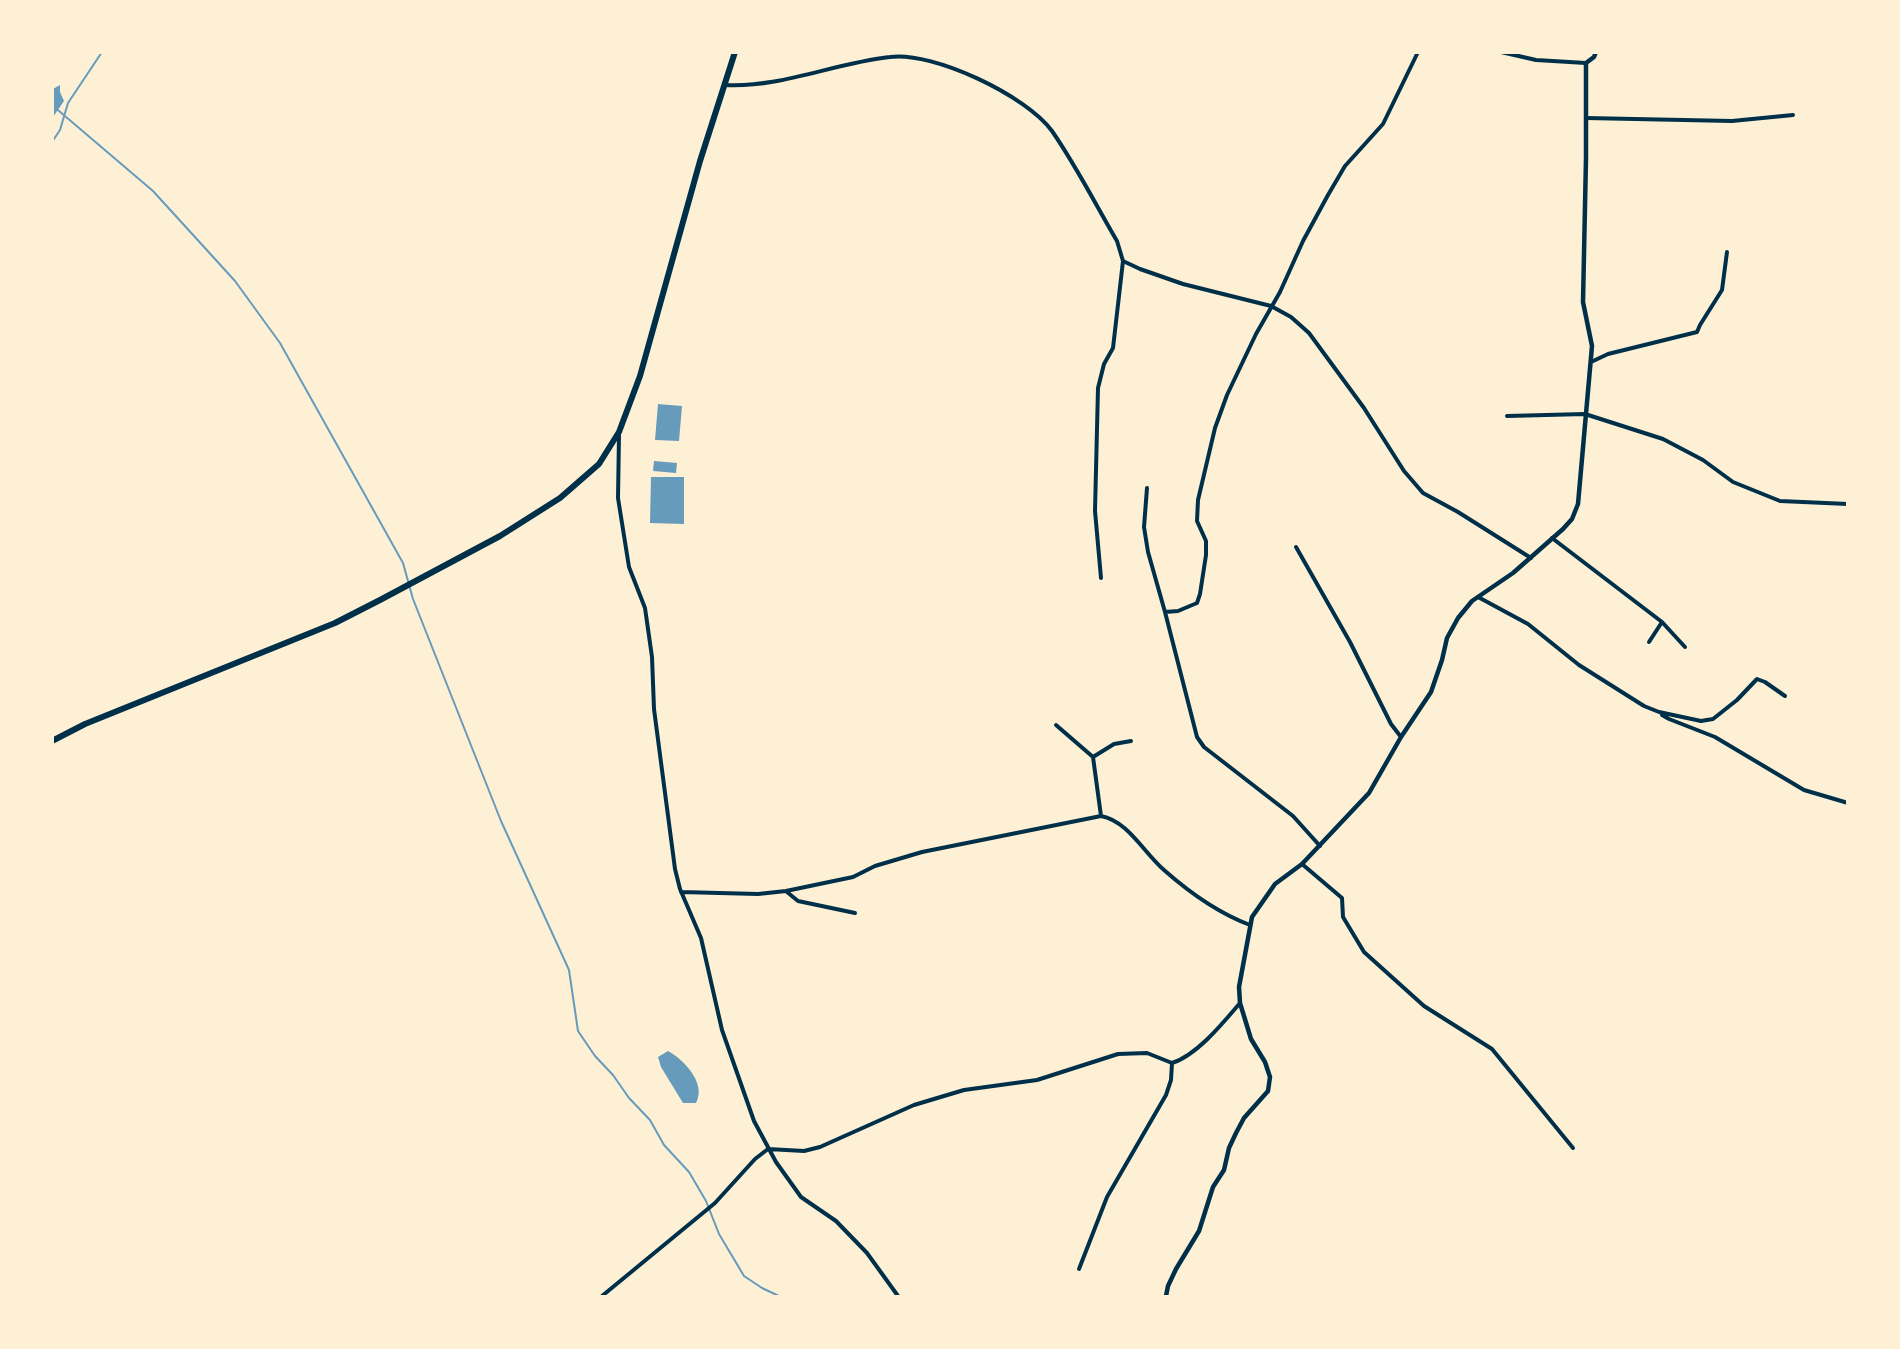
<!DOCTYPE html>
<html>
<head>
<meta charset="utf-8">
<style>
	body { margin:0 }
	#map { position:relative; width:1900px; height:1349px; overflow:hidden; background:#fdf0d5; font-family:Jost,sans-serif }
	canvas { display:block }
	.frame { position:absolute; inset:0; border:54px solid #fdf0d5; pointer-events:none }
</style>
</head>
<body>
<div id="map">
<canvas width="1900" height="1349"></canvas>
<div class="frame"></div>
</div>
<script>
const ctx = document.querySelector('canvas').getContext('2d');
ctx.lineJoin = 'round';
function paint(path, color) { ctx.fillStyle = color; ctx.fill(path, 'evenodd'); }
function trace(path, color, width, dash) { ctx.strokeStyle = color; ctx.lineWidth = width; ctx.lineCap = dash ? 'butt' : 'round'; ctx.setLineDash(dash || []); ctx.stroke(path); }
const water = new Path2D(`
	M60,85V92L64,101L53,117V89Z
	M658,404L682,406L679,441L655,440Z
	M654,461L677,463L676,473L653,471Z
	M651,477H684V524L650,523Z
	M668,1051C683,1059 707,1083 696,1103H683L661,1067L658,1057Z`);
const stream = new Path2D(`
	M52,105L153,191L235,281L280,343L403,563L413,599L501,821L569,970L578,1031L595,1056L613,1075L629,1098L650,1120L664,1145L689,1172L706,1201L719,1234L744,1276L762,1288L779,1296
	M52,142L60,130L68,103L102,52`);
const minor = new Path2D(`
	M1501,52L1536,60L1586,63
	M725,85C781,88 834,63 890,57C933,51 1027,96 1052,131C1075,164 1096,205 1117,241L1123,261L1140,269L1183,284L1271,306L1291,317L1309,333L1364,408L1404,471L1423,493L1458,512L1531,558
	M1586,118L1732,121L1793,115
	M1591,362L1608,354L1697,332L1700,325L1722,290L1727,252
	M1507,416L1585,414L1663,439L1703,460L1733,482L1780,501L1848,504
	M619,435L618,498L629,567L645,608L652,657L654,709L675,869L680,889L701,938L722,1030L754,1121L776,1162L801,1197L836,1221L867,1253L898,1296
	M1147,488L1144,527L1148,552L1165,612
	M1552,538L1662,622L1685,647
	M1296,547L1350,642L1391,724L1401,737
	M1101,578L1095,511L1098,388L1104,364L1113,348L1123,261
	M1478,597L1528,624L1579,665L1644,706L1659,712L1701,721L1713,719L1737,700L1757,679L1765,682L1785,696
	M1649,642L1662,622
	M1662,715L1669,719L1715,737L1804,790L1848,803
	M1056,725L1093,757L1101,816
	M1093,757L1114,744L1131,741
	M1320,846L1293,816L1204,747L1197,737L1165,612L1178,611L1197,603L1200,594L1206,555V541L1197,521L1198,500L1215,428L1227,395L1256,334L1280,292L1303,241L1328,195L1345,166L1383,124L1418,52
	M1302,864L1342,898L1343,917L1364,952L1424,1006L1492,1049L1573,1148
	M681,892L758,894L786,891L853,877L875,866L922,852L1101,816C1128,821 1144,853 1164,870C1190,893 1218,913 1250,925
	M787,892L798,901L855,913
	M1079,1269L1107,1197L1166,1095L1171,1080L1172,1063
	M602,1296L715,1203L755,1159L768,1149L804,1151L820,1147L914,1105L964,1090L1037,1080L1118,1054L1147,1053L1172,1063C1197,1055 1223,1023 1240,1003`);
const tertiary = new Path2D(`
	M1166,1296L1168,1286L1176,1269L1199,1231L1213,1187L1224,1170L1229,1148L1236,1133L1244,1118L1268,1091L1270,1077L1265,1062L1251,1039L1240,1003L1239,987L1252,917L1275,884L1302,864L1369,793L1401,737L1431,692L1442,660L1447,638L1458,618L1472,601L1513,573L1563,529L1572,519L1578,504L1592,346L1583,302L1586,158V63L1594,57L1596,52`);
const primary = new Path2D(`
	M52,741L85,724L335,623L380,600L500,536L560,498L599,464L619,432L640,376L700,161L735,52`);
paint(water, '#669bbc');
trace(stream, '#669bbc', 2);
trace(minor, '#003049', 4);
trace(tertiary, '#003049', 4.5);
trace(primary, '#003049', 6);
</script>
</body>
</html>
